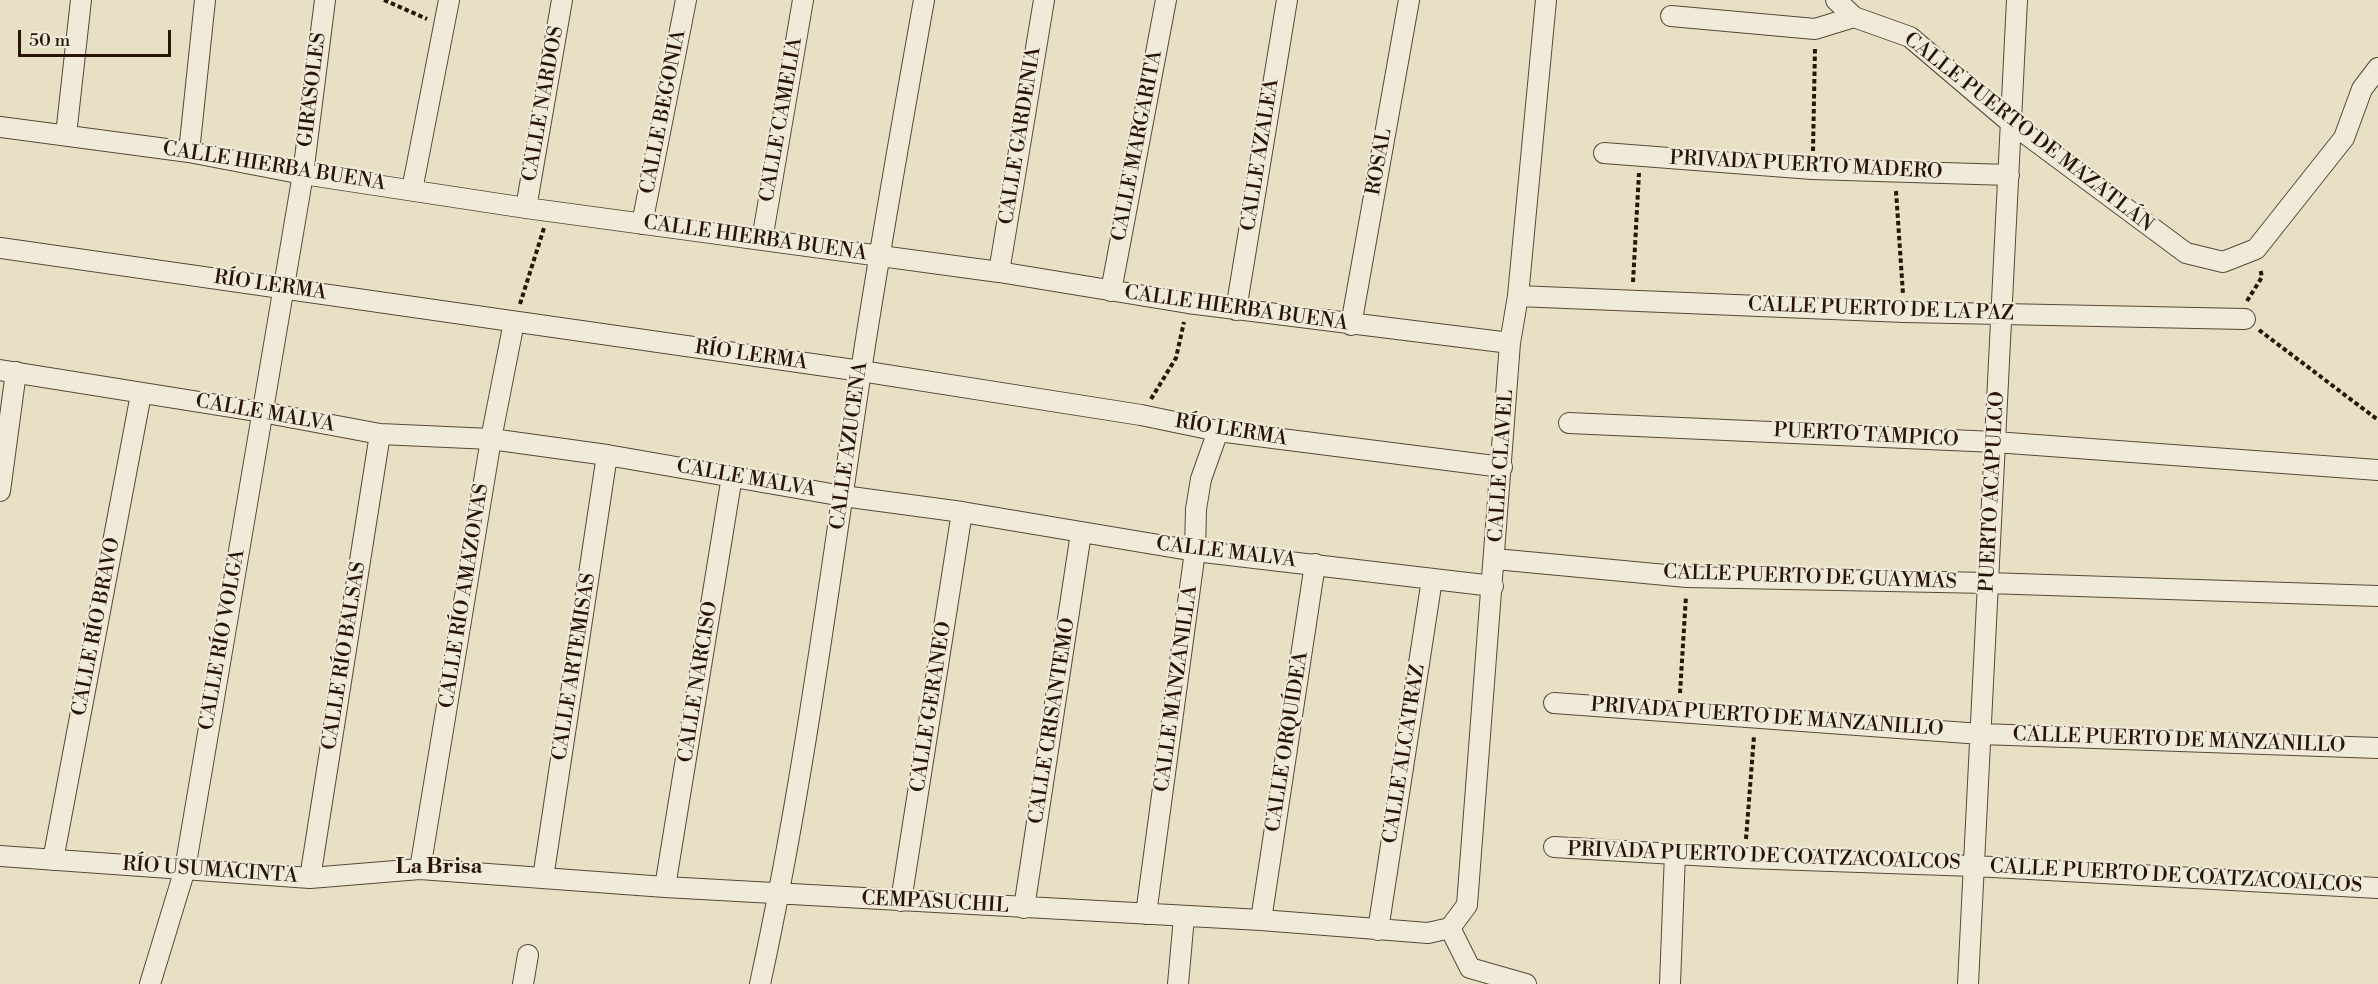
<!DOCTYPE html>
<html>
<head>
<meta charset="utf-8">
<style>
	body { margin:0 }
	#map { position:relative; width:2378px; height:984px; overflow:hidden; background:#e8e0c5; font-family:"Libre Bodoni",serif }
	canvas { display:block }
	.scale { position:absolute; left:18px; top:30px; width:153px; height:27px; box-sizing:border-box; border:3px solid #281507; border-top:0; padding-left:8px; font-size:18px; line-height:21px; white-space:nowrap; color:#281507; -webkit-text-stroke:4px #f0ebd9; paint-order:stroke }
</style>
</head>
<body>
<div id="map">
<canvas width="2378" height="984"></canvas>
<div class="scale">50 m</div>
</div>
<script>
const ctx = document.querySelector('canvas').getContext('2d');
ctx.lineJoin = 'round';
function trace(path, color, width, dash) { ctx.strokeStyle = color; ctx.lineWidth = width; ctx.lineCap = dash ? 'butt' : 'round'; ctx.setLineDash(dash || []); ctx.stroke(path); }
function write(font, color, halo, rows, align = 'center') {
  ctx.font = font + ' "Libre Bodoni",serif'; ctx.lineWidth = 4.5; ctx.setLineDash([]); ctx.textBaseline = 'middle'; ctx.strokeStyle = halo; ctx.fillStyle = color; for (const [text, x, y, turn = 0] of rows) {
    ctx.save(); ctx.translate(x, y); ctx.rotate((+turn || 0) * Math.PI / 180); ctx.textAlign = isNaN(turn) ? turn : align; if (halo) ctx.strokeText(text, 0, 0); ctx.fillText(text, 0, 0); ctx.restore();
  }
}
const path = new Path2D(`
	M384,0L427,19
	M1813,151L1815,47
	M1896,191L1903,294
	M1633,282L1639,173
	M2247,301L2262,277L2260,268
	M520,304L544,228
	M2259,330L2378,420
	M1151,399L1176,358L1184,322
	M1680,693L1686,596
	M1746,839L1754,736`);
const street = new Path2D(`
	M1836,0L1854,17L1910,37L2011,123L2186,253L2223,262L2256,249L2344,138L2362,89L2378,68
	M1671,16L1815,29L1854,17
	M0,127L189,152L303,174L526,208L999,272L1188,303L1510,343
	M66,135L81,0
	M189,152L205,0
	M1604,153L1812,169L2009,175
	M412,190L449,0
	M526,208L562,0
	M642,224L686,0
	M762,240L803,0
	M0,248L861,371L1141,415L1218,431L1502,467
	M999,272L1044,0
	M1111,291L1166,0
	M1518,296L1904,312L2245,319
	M1236,310L1287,0
	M1351,325L1409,0
	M0,370L262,412L380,434L491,439L607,455L843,496L962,512L1195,551L1493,586
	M1569,423L1995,442L2378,470
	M0,491L16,372
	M1495,559L1687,577L1988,583L2378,596
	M1554,703L1981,734L2378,748
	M1554,847L1745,858L1974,866L2378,888
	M0,856L310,878L420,869L665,887L1261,920L1428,933L1450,928
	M53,860L141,394
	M420,869L491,439L514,322
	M310,878L380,434
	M543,878L607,455
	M665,887L732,476
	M901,901L962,512
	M1024,908L1081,533
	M1146,914L1195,551L1196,509L1201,479L1218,431
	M1261,920L1315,564
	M1450,928L1467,905L1510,343L1518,296L1546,0
	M1450,928L1470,968L1526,984
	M1378,930L1432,579
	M150,984L185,869L303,174L325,0
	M523,984L528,955
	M760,984C804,782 830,575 861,371C880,247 902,123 924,0
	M1178,984L1184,917
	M1670,984L1675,853
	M1968,984L2017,0`);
const streetNames = [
	["GIRASOLES",313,90,-83],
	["CALLE NARDOS",544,104,-80],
	["CALLE BEGONIA",664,112,-79],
	["CALLE CAMELIA",782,120,-80],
	["CALLE PUERTO DE MAZATLÁN",2028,133,38],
	["CALLE GARDENIA",1021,136,-81],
	["CALLE MARGARITA",1138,146,-79],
	["CALLE AZALEA",1261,155,-81],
	["ROSAL",1380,162,-80],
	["PRIVADA PUERTO MADERO",1806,166,3],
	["CALLE HIERBA BUENA",274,167,9],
	["CALLE HIERBA BUENA",755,239,8],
	["RÍO LERMA",270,286,8],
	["CALLE HIERBA BUENA",1236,309,8],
	["CALLE PUERTO DE LA PAZ",1881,310,2],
	["RÍO LERMA",751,356,8],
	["CALLE MALVA",265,414,10],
	["RÍO LERMA",1231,431,9],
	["PUERTO TAMPICO",1866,436,3],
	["CALLE AZUCENA",850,446,-82],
	["CALLE CLAVEL",1502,466,-86],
	["CALLE MALVA",746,479,10],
	["PUERTO ACAPULCO",1993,492,-87],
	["CALLE MALVA",1226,553,7],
	["CALLE PUERTO DE GUAYMAS",1810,578,2],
	["CALLE RÍO AMAZONAS",465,596,-81],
	["CALLE RÍO BRAVO",97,627,-79],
	["CALLE RÍO VOLGA",223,640,-80],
	["CALLE RÍO BALSAS",345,656,-81],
	["CALLE ARTEMISAS",575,667,-81],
	["CALLE NARCISO",699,682,-81],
	["CALLE MANZANILLA",1177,689,-82],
	["CALLE GERANEO",932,707,-81],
	["PRIVADA PUERTO DE MANZANILLO",1767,718,4],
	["CALLE CRISANTEMO",1053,721,-81],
	["CALLE PUERTO DE MANZANILLO",2179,741,2],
	["CALLE ORQUÍDEA",1288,742,-81],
	["CALLE ALCATRAZ",1405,754,-81],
	["PRIVADA PUERTO DE COATZACOALCOS",1764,857,2],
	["RÍO USUMACINTA",210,871,4],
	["CALLE PUERTO DE COATZACOALCOS",2176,877,3],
	["CEMPASUCHIL",935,903,3]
];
const quarterNames = [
	["La Brisa",439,868]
];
trace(street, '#584836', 22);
trace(path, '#281507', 4, [4.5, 3]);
trace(street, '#f0ebd9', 20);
write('20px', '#281507', '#f0ebd9', streetNames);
write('bold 22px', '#281507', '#f0ebd9', quarterNames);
</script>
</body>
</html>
